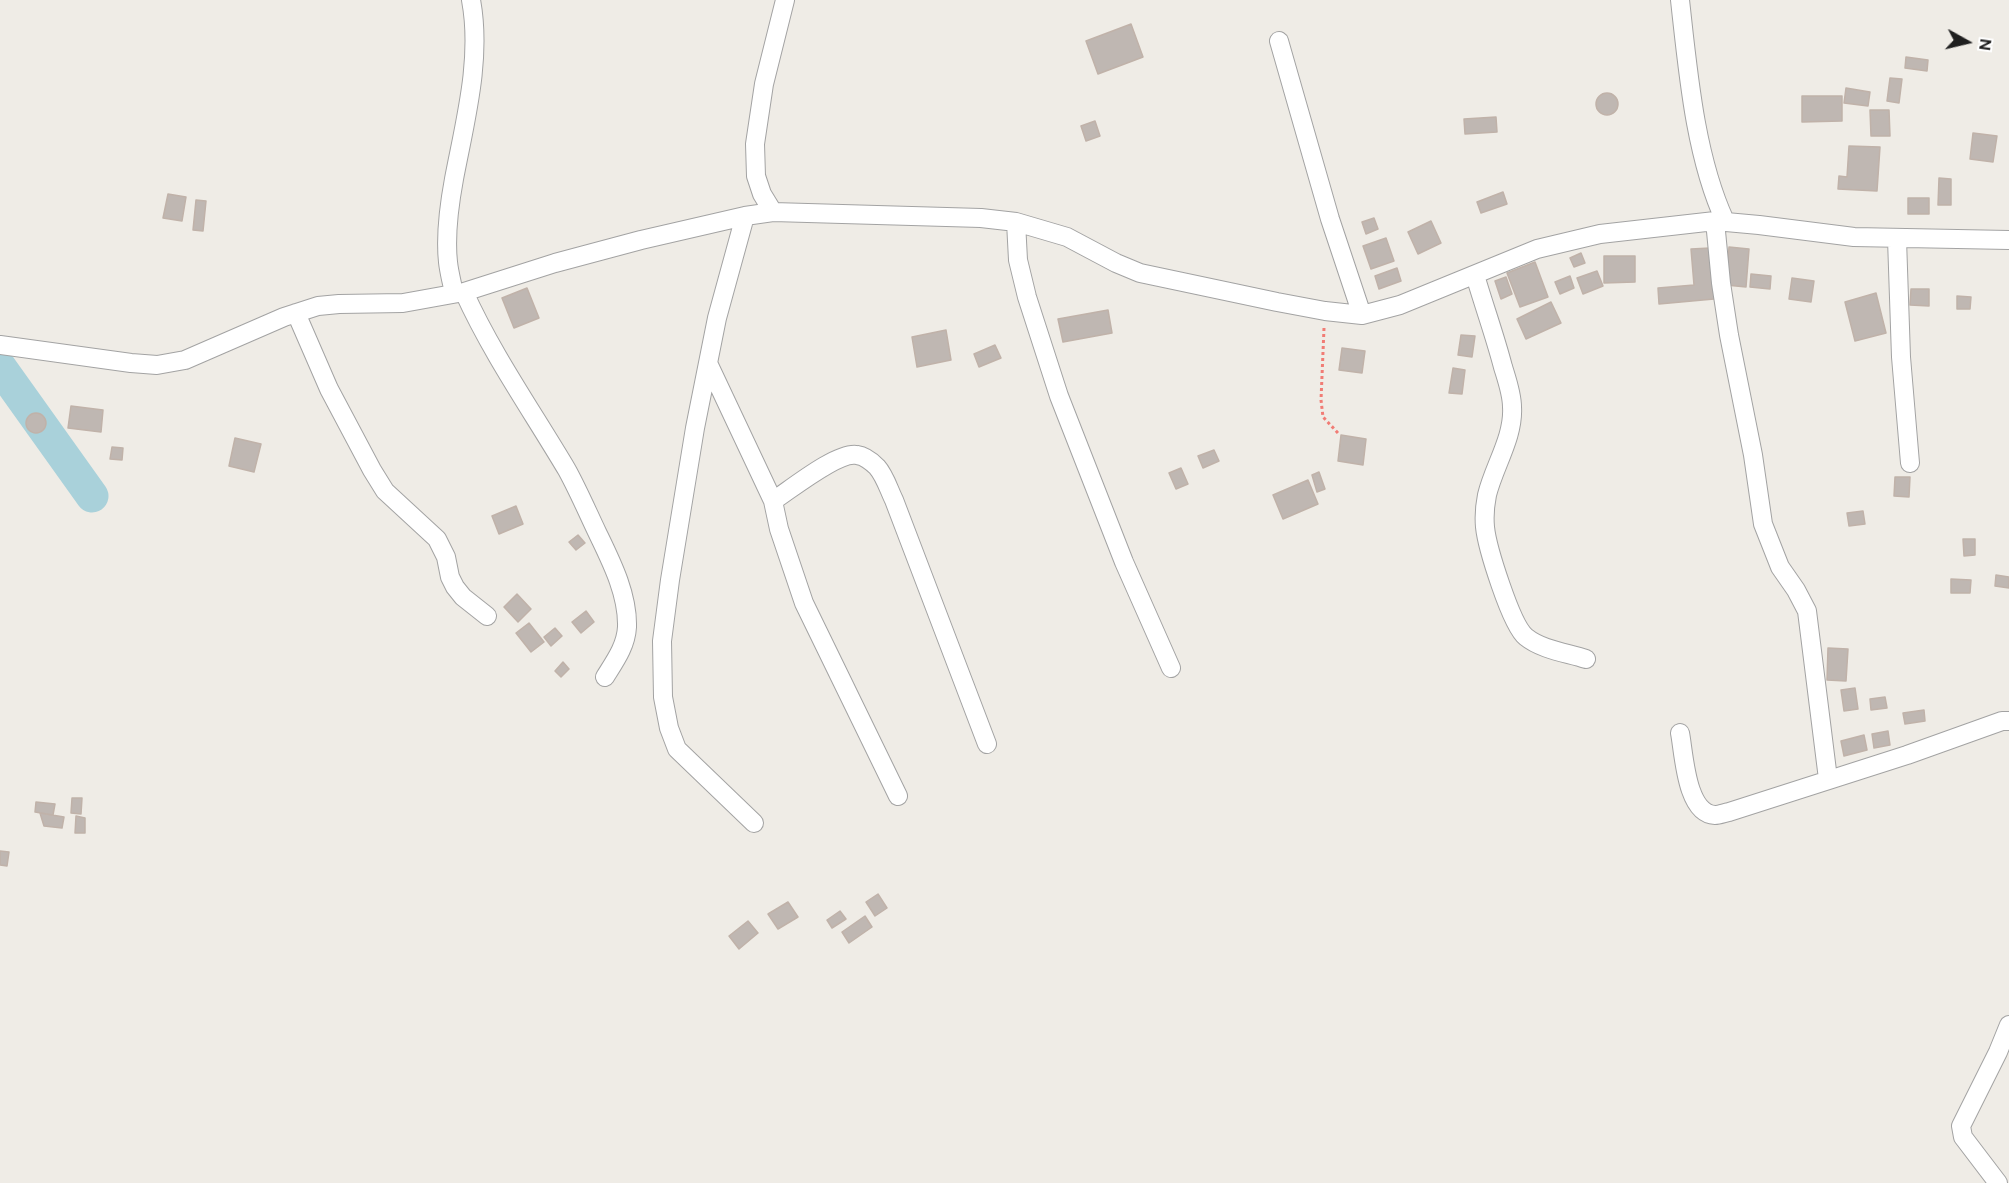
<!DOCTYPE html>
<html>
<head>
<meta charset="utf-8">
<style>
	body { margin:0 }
	#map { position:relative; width:2009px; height:1183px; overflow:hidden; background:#efece6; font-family:"DM Sans",sans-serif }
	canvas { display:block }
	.north { position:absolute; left:1937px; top:12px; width:60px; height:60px; -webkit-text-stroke:4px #fff; paint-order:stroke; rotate:98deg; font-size:16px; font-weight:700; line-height:24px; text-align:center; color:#1f1f1f }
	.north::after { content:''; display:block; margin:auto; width:21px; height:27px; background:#1f1f1f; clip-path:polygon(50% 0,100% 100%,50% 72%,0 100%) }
</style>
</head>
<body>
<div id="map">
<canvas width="2009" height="1183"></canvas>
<div class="north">N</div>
</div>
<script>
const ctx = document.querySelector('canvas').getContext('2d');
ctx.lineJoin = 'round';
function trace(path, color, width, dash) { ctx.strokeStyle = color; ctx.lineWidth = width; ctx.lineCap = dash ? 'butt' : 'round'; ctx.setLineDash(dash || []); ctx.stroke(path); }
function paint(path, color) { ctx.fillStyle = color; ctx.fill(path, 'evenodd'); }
const river = new Path2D(`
	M0,367L92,496`);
const building = new Path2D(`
	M1131,24L1143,57L1098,74L1086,41Z
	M1906,57L1928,60L1927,71L1905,68Z
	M1890,78L1902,79L1899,103L1887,101Z
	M1846,88L1870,92L1868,106L1844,103Z
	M1596 104a11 11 0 1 1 22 0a11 11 0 1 1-22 0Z
	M1802,96H1842V121L1802,122Z
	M1870,110H1889L1890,136H1871Z
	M1496,117L1497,132L1465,134L1464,119Z
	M1095,121L1100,136L1086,141L1081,126Z
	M1973,133L1997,136L1993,162L1970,159Z
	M1849,146L1880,147L1877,191L1838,189L1839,176L1847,177Z
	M1939,178L1951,179V205H1938Z
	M1503,192L1507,204L1481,213L1477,202Z
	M168,194L186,197L182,221L163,218Z
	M1908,198H1929V214H1908Z
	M196,200L206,201L203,231L193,230Z
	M1374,218L1378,229L1366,234L1362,222Z
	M1431,221L1441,243L1418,254L1408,232Z
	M1386,238L1394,261L1371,269L1363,246Z
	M1729,247L1749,249L1746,287L1726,285Z
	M1710,248L1714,299L1659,304L1658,288L1694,285L1691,249Z
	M1581,253L1585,263L1574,267L1570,258Z
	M1604,256H1635V282L1604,283Z
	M1535,262L1548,297L1520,307L1507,273Z
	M1397,268L1401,281L1379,289L1375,276Z
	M1597,271L1603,286L1583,294L1577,278Z
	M1751,274L1771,276L1770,289L1750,287Z
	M1570,276L1574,288L1560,294L1555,282Z
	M1506,277L1512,294L1501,299L1495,281Z
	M1792,278L1814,281L1811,302L1789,299Z
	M527,288L539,318L514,328L502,298Z
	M1911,289H1929V306L1910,305Z
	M1876,293L1886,333L1855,341L1845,302Z
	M1957,296L1971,297L1970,309H1957Z
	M1551,302L1561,323L1526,339L1517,319Z
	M1108,310L1112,333L1063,342L1058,319Z
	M946,330L951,360L917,367L912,337Z
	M1461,335L1475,336L1472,357L1458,355Z
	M995,345L1001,358L979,367L974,354Z
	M1342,348L1365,351L1362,373L1339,370Z
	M1453,368L1465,370L1462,394L1449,393Z
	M71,406L103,410L101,432L68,428Z
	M26 423a10 10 0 1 1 20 0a10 10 0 1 1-20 0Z
	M1341,435L1366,439L1363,465L1338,461Z
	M235,438L261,444L254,472L229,466Z
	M112,447L123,448L122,460L110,459Z
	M1214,450L1219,461L1203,468L1198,456Z
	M1181,468L1188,484L1176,489L1169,473Z
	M1319,472L1325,489L1317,492L1312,475Z
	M1895,477H1910L1909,497L1894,496Z
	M1308,480L1318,504L1283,519L1273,495Z
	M516,506L523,524L499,534L492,516Z
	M1863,511L1865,524L1849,526L1847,513Z
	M578,535L585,543L576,550L569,542Z
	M1963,539H1975V555L1964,556Z
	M1996,575L2009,577V588L1995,586Z
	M1951,579L1971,580L1970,593H1951Z
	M517,594L531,609L518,622L504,607Z
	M586,611L594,622L581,633L572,622Z
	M529,623L544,642L531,652L516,633Z
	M555,628L562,636L551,646L544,637Z
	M1828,648L1848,649L1846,681L1827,680Z
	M563,662L569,669L561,677L555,671Z
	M1855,688L1858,709L1844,711L1841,690Z
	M1885,697L1887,708L1871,710L1870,699Z
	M1924,710L1925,721L1905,724L1903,713Z
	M1888,731L1890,745L1874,748L1872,734Z
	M1864,735L1867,750L1844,756L1841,741Z
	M72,798H82L81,814L71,813Z
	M36,802L55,804L53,815L35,812Z
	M40,813L64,817L62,828L44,826Z
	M76,816L85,818V833H75Z
	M0,851L9,852L7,866L0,865Z
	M878,894L887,908L875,916L866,902Z
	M788,902L798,917L778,929L768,914Z
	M840,911L846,919L832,928L827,920Z
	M865,916L872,927L849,943L842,932Z
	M748,921L758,933L739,949L729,936Z`);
const path = new Path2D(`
	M1324,328L1321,400L1323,417L1338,433`);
const minor = new Path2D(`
	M1680,0C1688,72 1695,156 1725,221
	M1279,41L1330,219L1362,315
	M773,212L762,194L756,176L755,144L764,84L785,0
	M745,216L717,318L708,363L773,501L779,529L804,603L898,796
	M1715,221L1721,283L1729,335L1753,455L1763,524L1780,567L1796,590L1807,611L1828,779
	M1016,222L1018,260L1027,297L1059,396L1124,562L1171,668
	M1897,239L1901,357L1910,463
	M1475,275C1484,306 1495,336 1503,367C1507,380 1512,394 1512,407C1514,437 1494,466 1487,495C1485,505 1484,516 1485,527C1487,547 1511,625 1526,637C1542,650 1568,653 1586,659
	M464,292C492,354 532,411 567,470C578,490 587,511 597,532C611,561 628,594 627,627C626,646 615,661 605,677
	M454,293C452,283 449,272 448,262C445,234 449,206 454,179C465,121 482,59 471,0
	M296,313L329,389L372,470L385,491L437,539L446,557L450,577L455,587L463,597L487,616
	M0,345L131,363L157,365L185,360L284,317L318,306L339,304L403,303L464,292L555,263L641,240L745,216L773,212L981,218L1016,222L1067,237L1116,263L1140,273L1277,302L1325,311L1362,315L1400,305L1537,249L1600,234L1715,221L1759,225L1854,237L2009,240
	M708,363L695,428L670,580L662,641L663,697L669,728L677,749L754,823
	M773,501C790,490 838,451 857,455C865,456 872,462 877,467C885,476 889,490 894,500L987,744
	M1680,733C1684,753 1686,814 1715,815C1719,815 1724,813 1729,812L1907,755L2002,721H2009
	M1998,1183L1963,1137L1961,1126L1998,1052L2009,1025`);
trace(river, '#a9d1da', 33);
paint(building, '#bfb7b2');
trace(building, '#c0b2a9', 1.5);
trace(minor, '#a3a3a3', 20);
trace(path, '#f17c75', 3, [3, 3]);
trace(minor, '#fff', 18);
</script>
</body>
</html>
